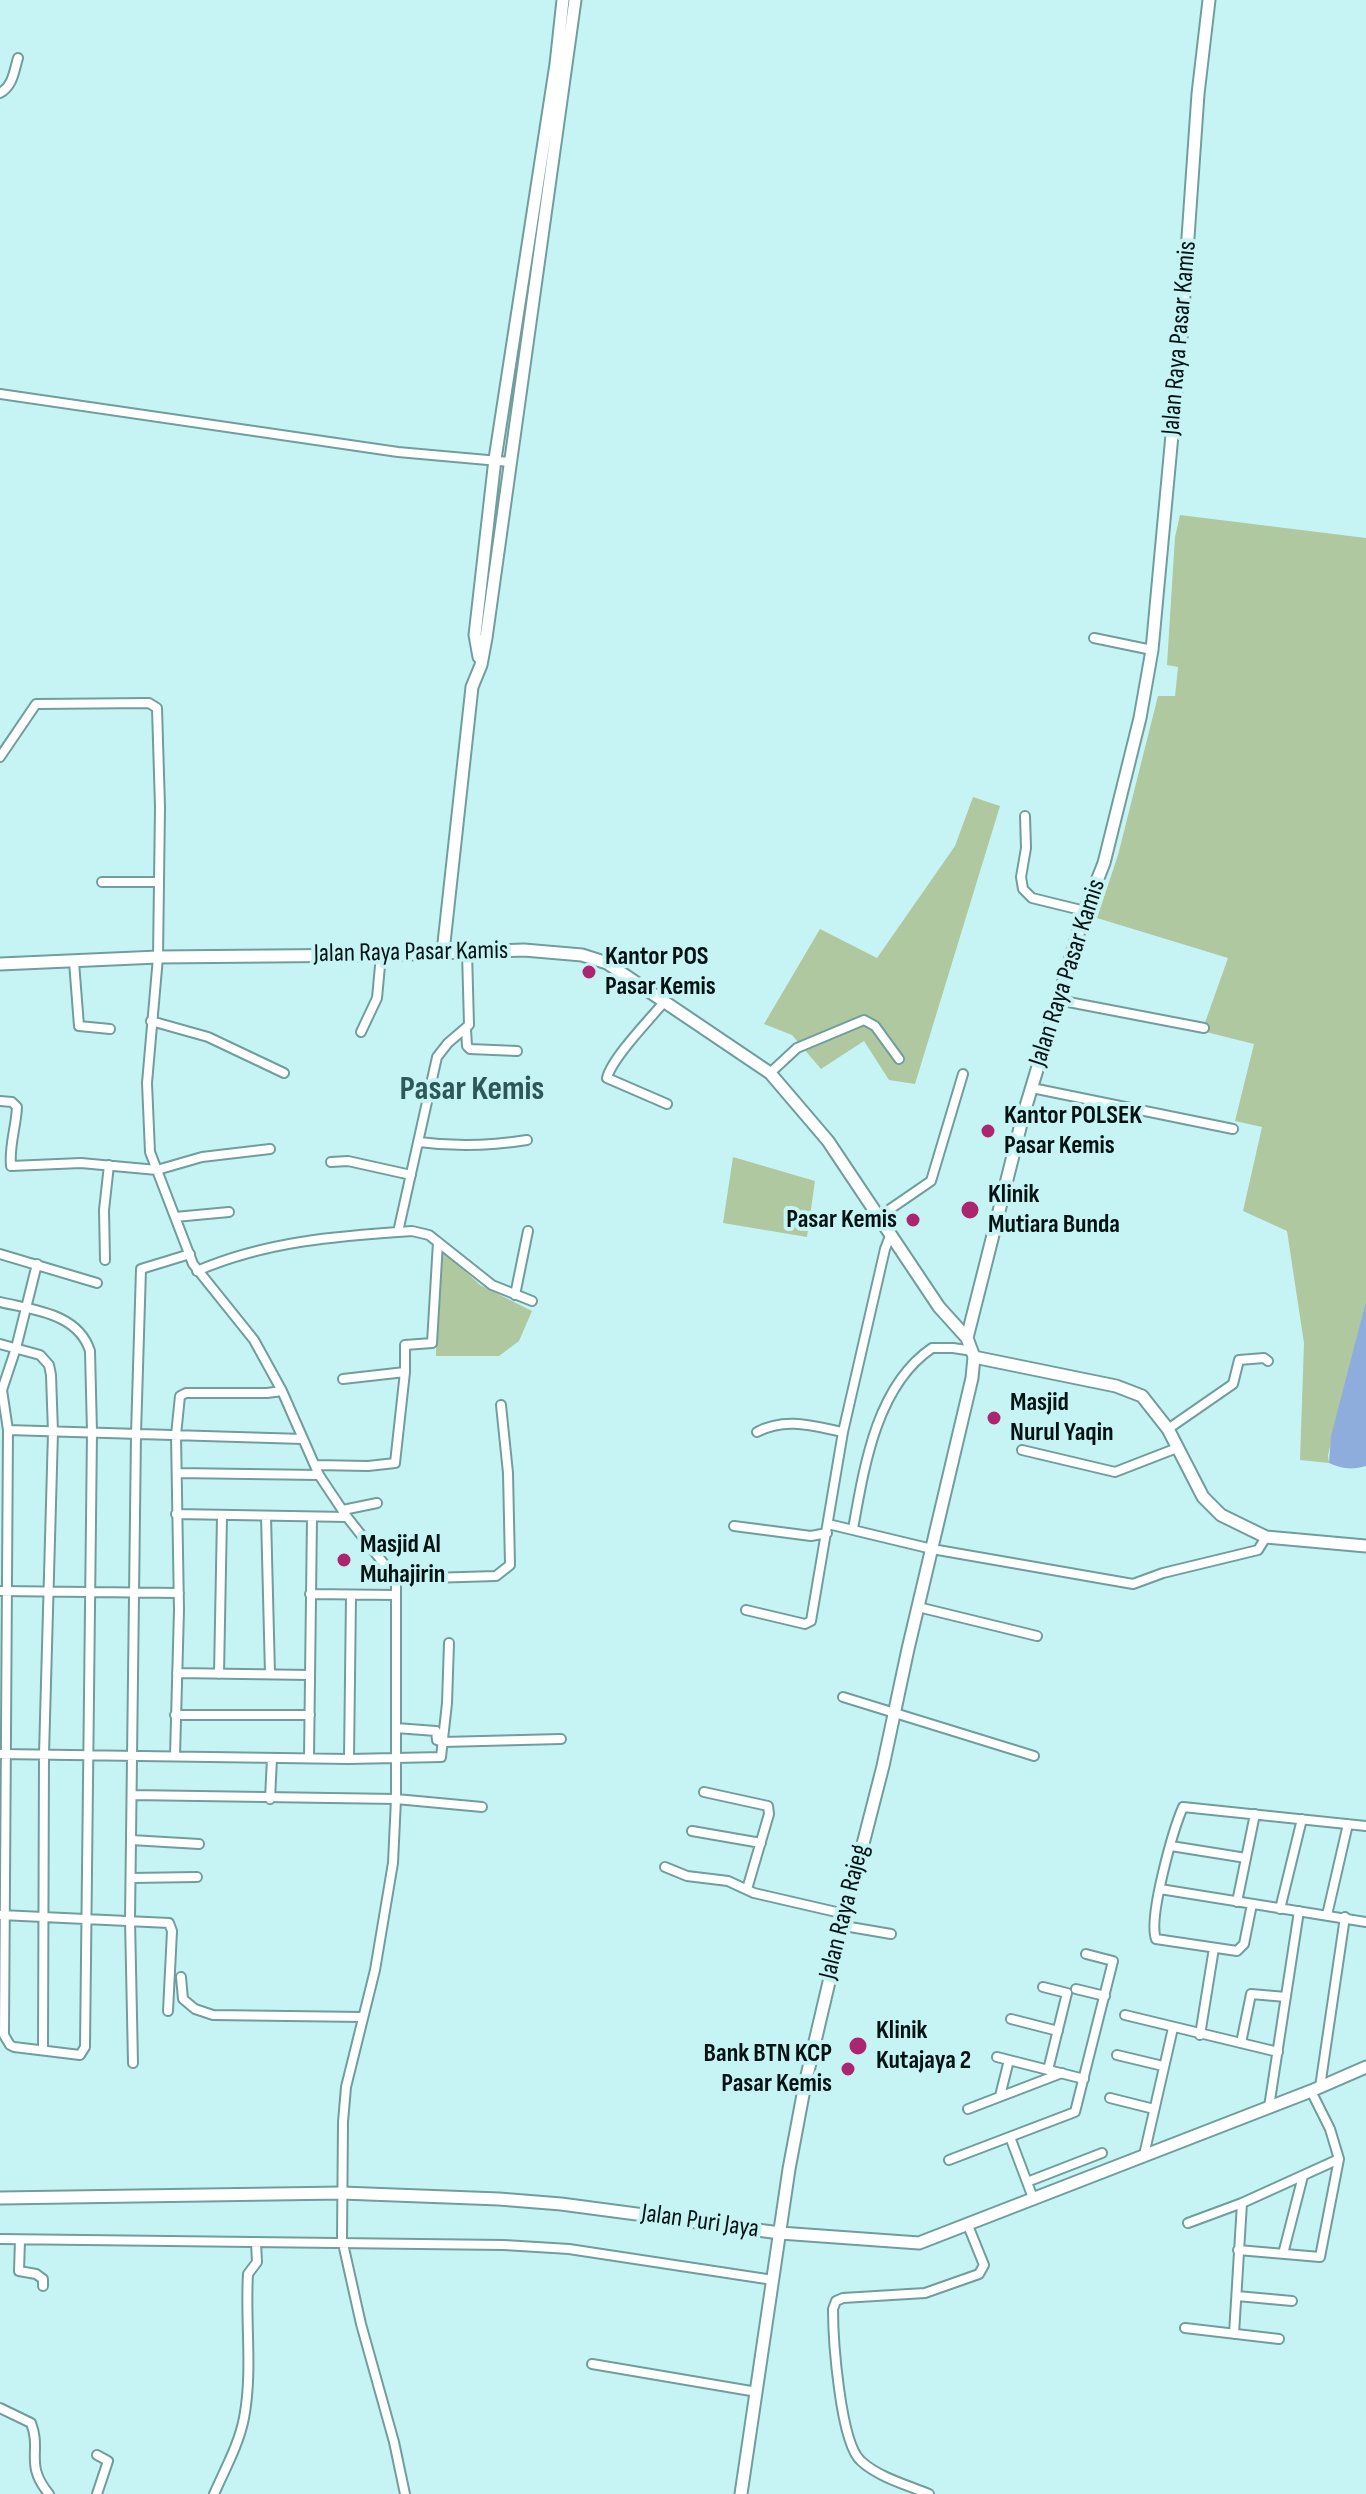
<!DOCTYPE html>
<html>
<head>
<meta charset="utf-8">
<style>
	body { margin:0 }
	canvas { display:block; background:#c6f4f4 }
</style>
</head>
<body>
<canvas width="1366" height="2494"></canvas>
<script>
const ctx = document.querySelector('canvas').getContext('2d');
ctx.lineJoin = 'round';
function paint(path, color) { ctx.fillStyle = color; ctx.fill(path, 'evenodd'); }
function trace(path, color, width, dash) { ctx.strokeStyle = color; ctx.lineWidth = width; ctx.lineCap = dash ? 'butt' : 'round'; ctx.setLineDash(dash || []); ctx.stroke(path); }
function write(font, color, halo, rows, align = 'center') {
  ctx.font = font + ' "Sofia Sans Condensed",sans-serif'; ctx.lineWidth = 8; ctx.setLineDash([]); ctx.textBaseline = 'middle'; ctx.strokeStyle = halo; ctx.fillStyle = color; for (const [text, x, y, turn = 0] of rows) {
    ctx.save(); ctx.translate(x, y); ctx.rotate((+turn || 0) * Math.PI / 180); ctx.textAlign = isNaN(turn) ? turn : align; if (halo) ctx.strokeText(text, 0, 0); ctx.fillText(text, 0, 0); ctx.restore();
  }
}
const green = new Path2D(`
	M1180,515L1366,538V1301L1328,1455L1329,1463L1300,1460L1304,1343L1287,1231L1243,1211L1262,1127L1235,1121L1254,1044L1202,1031L1228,958L1097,918L1118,855L1158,696H1175L1178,667L1167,665L1175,537Z
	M973,797L1000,806L915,1084L889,1080L864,1041L821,1069L792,1035L764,1024L820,929L877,958L955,846Z
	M733,1157L815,1181L807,1237L723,1223Z
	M439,1247L480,1285L532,1311L519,1341L499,1356H436Z`);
const water = new Path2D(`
	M1366,1301V1466C1353,1470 1341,1469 1329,1463L1331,1436Z`);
const street = new Path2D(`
	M0,93C13,86 14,71 18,58
	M0,394L398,452L510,462
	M1094,638L1152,650
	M0,757L36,704L149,703L157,708L160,807L158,957L147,1083L150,1152L193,1264L254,1340L282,1391L319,1475L347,1517L396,1579V1799L393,1863L375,1970L346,2087L343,2122L342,2239L361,2324L394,2442L405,2494
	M1025,816L1026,848L1021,877L1023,889L1032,898L1085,911
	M102,882H159
	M74,962L79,1026L110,1029
	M1058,1000L1204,1028
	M665,1001C650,1019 612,1058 607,1078L667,1104
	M151,1021L208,1037L284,1073
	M466,1029L467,1046L470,1049L517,1051
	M361,1032L377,998L381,955
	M770,1073L797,1048L864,1020L875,1026L899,1059
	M1032,1088L1233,1129
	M0,1101L12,1102L17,1107C16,1128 9,1145 11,1166L81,1163L157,1170L202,1157L270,1149
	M419,1142C456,1147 490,1146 527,1140
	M331,1162L348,1161L411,1175
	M880,1216L931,1181L963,1074
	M175,1217L229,1212
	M398,1232L437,1057L448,1043L469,1025L467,952
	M0,1254L97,1283
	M105,1260L104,1210L109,1165
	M197,1271C266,1241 338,1236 412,1231L429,1235L492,1285L532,1301
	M515,1295L528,1231
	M0,1302C33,1310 78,1313 90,1351L92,1432L85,2047L80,2055L14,2047L10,2045L4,2035L8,1430L2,1390L16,1348L37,1264
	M0,1344L40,1355L49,1365L51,1375L53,1432L44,1754L43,2050
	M405,1372V1345L432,1343L438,1242
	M1168,1429L1233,1384L1239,1360L1264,1358L1268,1361
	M8,1430L303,1439
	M757,1432C786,1417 813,1426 843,1432
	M1022,1450L1115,1472L1177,1448
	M316,1465L368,1466L395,1463L405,1372L343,1379
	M177,1473L319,1475
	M343,1510L377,1503
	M176,1514L347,1517
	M266,1516L270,1674
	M828,1524L932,1549L1133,1584L1163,1573L1258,1550L1266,1537
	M734,1526L811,1536L827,1533
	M853,1529C864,1468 876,1386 932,1348H953L973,1351
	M396,1579L496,1576L510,1565L508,1473L501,1405
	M0,1591L179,1593
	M310,1594L396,1595
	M918,1607L1037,1636
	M746,1610L805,1624L811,1621L843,1432L885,1249L890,1236
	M177,1673L310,1675
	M219,1674L222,1516
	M843,1697L1034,1756
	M175,1715H310
	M396,1728L436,1731L437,1740L443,1742
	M443,1742L561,1739
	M1,1754L349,1759L441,1757L447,1703L449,1643
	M175,1756L179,1610L176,1435L180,1396L186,1393H267L282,1391
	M309,1758L312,1517
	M349,1759L351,1596
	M704,1792L768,1806L769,1814L747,1889
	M132,1795L396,1799L482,1807
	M270,1799L272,1758
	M692,1831L761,1843
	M131,1840L199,1844
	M1171,1846L1246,1858
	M665,1867L687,1876L728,1881L754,1893L845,1914
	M131,1878L197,1877
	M1160,1889L1366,1922
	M1237,1902L1255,1814
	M1252,1904L1244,1944L1237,1951L1156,1939C1148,1918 1173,1830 1183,1807L1366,1826
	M1280,1909L1302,1819
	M1,1915L169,1923L172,1931L168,2011
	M1327,1915L1348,1824
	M841,1928L850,1927L891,1934
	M181,1977L183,1999L195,2009L213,2015L363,2017
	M1043,1987L1067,1993L1048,2070
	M1076,1989L1105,1996
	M1125,2015L1278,2052
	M1011,2019L1058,2031
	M1200,2035L1214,1948
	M1241,2043L1251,1994L1286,1997
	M1117,2055L1163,2066
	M997,2057L1084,2079
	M133,2063L130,1920L136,1434L141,1269L190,1254
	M1320,2087L1345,1917
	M1000,2096L1009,2060
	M1110,2098L1154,2109
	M1269,2107L1299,1911
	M968,2109L1062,2073
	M1010,2137L1033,2198
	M1144,2155L1173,2028
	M949,2160L1075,2112L1113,1961L1086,1954
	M1027,2182L1102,2153
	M1188,2223L1242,2203L1339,2159
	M0,2239L504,2245L569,2249L773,2280
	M20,2240L19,2271L36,2274L43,2279V2286
	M1238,2250L1320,2257L1339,2159L1330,2129L1311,2091
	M1283,2254L1303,2176
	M1237,2296L1292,2301
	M1185,2328L1279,2339
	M1234,2334L1242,2203
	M592,2364L757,2392
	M0,2408L31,2423C42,2451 24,2464 49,2494
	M97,2455L108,2461L97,2494
	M214,2494C225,2469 239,2444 244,2418C253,2370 245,2322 248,2274L257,2262L256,2243
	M929,2494C907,2485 878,2477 861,2461C840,2443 833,2338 833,2309L836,2301L843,2298L925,2293L979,2274L984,2265L967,2223`);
const secondary = new Path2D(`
	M479,657L475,635L495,459L556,64L563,0
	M443,952L472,687L481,665L486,638L575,0
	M0,964L158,957L381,955L524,950L582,955L607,963L770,1073L828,1141L939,1307L967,1338L974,1357L972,1378L908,1649L883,1766L845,1914L805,2084L789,2169L741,2494
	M967,1338L1023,1116L1085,911L1104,863L1140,718L1152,650L1181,338L1198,94L1209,0
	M974,1357L1116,1386L1142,1396L1168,1429L1203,1497L1221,1515L1266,1537L1366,1546
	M0,2198L342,2193L499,2199L561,2204L780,2233L919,2243L1311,2091L1366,2067`);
const markers = [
	[589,972,8,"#ab266f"],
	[988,1131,8,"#ab266f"],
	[970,1210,10,"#ab266f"],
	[913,1220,8,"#ab266f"],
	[994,1418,8,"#ab266f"],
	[344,1560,8,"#ab266f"],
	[858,2046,10,"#ab266f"],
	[848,2069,8,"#ab266f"]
];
const streetNames = [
	["Jalan Raya Pasar Kamis",1180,338,-85],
	["Jalan Raya Pasar Kamis",411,953,-1],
	["Jalan Raya Pasar Kamis",1068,973,-72],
	["Jalan Raya Rajeg",845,1912,-76],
	["Jalan Puri Jaya",700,2222,8]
];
const poiNames = [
	["Kantor POS",605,957],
	["Pasar Kemis",605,987],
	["Kantor POLSEK",1004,1116],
	["Pasar Kemis",1004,1146],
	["Klinik",988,1195],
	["Mutiara Bunda",988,1225],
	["Pasar Kemis",897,1220,"right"],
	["Masjid",1010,1403],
	["Nurul Yaqin",1010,1433],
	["Masjid Al",360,1545],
	["Muhajirin",360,1575],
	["Klinik",876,2031],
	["Kutajaya 2",876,2061],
	["Bank BTN KCP",832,2054,"right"],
	["Pasar Kemis",832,2084,"right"]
];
const districtNames = [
	["Pasar Kemis",472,1090]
];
paint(green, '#afc8a0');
paint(water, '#8faddc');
trace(street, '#719d9d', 12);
trace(secondary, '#719d9d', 15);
trace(street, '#fff', 8);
trace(secondary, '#fff', 11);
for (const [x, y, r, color] of markers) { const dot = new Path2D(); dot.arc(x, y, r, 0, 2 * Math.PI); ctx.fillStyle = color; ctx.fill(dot); trace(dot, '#c6f4f4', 3); }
write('26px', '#031213', '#c6f4f4', streetNames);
write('bold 26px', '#031213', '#c6f4f4', poiNames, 'left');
write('bold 34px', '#2d5758', '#c6f4f4', districtNames);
</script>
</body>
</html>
